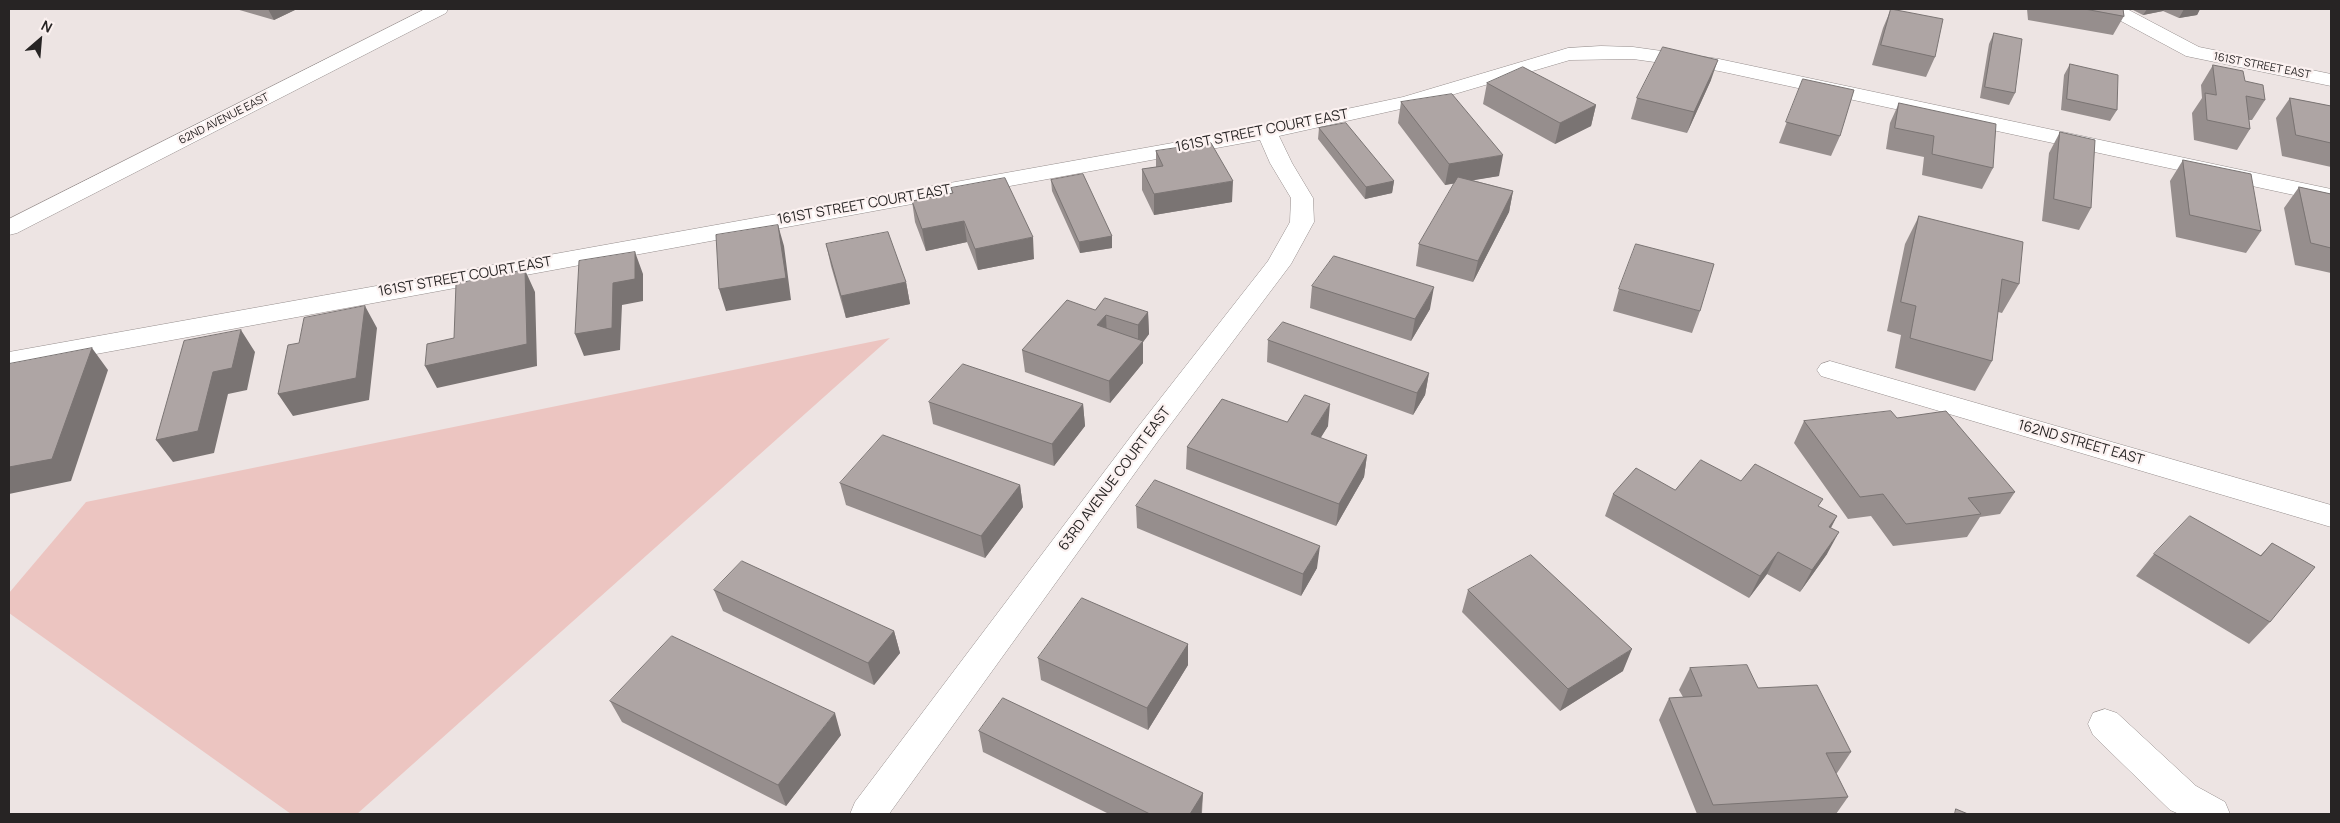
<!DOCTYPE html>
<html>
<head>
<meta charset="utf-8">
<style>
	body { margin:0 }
	#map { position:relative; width:2340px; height:823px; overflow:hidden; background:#ede4e3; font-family:Manrope,sans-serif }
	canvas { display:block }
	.frame { position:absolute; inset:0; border:10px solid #272424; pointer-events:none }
	.north { position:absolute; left:15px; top:15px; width:50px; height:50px; -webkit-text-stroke:4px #fbf1f0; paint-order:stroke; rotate:27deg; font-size:14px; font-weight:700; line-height:20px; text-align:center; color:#272424 }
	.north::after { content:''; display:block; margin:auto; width:18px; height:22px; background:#272424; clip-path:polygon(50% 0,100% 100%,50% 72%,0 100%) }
</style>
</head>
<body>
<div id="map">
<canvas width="2340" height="823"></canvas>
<div class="frame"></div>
<div class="north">N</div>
</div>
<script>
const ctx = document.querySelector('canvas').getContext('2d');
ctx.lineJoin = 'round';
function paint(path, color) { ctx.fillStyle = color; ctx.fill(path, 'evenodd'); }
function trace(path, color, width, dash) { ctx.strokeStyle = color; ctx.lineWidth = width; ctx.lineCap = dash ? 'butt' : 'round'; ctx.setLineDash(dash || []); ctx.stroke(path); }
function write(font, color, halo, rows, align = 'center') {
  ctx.font = font + ' Manrope,sans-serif'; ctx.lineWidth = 4.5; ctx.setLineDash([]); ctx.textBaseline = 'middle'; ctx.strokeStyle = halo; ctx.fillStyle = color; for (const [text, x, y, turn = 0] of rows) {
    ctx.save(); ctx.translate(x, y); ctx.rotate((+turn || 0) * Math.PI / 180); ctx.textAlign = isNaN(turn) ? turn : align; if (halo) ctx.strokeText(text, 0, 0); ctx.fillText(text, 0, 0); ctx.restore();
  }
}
const green = new Path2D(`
	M890,338L357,814H291L9,613V593L86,502Z`);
const minor = new Path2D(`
	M425,9H448L446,13L17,233L9,235V219Z
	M2104,9H2127L2199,47L2331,74V86L2186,56L2106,13Z
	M1601,46L1633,47L1719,59L2331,189V203L1719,71L1633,59L1570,60L1414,106L1279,136L1292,163L1313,198L1314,222L1291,264L1158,441L889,814H850L855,802L1138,427L1268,261L1290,222L1291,198L1270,163L1260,140L9,370V352L1267,126L1403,97L1568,48Z
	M1830,361L2331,505V527L1821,376L1817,370L1821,364Z
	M2105,709L2117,713L2196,786L2225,802L2230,814H2179L2170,810L2093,735L2088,724L2093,713Z`);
const wall = new Path2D(`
	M236,9H297L274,20Z
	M1891,9L1935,57L1926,77L1872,65L1883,28Z
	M2027,9H2123L2124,16L2113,35L2028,20Z
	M2131,9H2200L2197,15L2179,18L2163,11L2143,15Z
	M1994,33L2015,93L2009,105L1980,98L1989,44Z
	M2070,64L2117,110L2110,121L2061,110L2064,75Z
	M2213,65L2245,81L2265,100L2252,120H2249L2250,129L2237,150L2194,140L2192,113L2202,98L2201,85Z
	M1803,79L1840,136L1831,156L1779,143Z
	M1711,80L1687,133L1631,119L1637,98Z
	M1487,83L1596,105L1591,126L1555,144L1483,104Z
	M2290,98L2331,106V167L2282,156L2276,118Z
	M1401,102L1499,176L1472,180L1513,191L1509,212L1473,282L1416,266L1419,244L1455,183L1445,185L1398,123Z
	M1899,103L1993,168L1982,189L1922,175L1924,157L1886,149L1890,123Z
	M1319,128L1394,181L1392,193L1365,199L1318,139Z
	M2060,132L2091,208L2079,230L2042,221L2049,153Z
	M1156,151L1232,202L1154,215L1142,190V169L1156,167Z
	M2183,160L2261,231L2246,253L2176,237L2170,181Z
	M1051,180L1112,236V248L1080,253L1052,191Z
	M2299,187L2331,194V273L2295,265L2284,208Z
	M951,188L1034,259L978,270L967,242L926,251L915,222L912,201L952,193Z
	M1919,216L2019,284L2002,313L1998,312L1992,361L1975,391L1895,368L1901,335L1887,331L1905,244Z
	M826,244L906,282L910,304L846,318L831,266Z
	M1312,286L1430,309L1411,341L1310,308Z
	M1619,289L1700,311L1692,333L1613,311Z
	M1095,310L1148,312L1149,334L1143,342V363L1110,403L1025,372L1022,350Z
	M1268,340L1429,373L1425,395L1413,415L1267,362Z
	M929,402L1083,404L1085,426L1054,466L933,424Z
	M1897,418L2015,492L2000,514L1980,517L1967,537L1893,546L1871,516L1848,519L1794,443L1804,421Z
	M1287,422L1328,426L1320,438L1367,455L1364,477L1336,526L1186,469L1187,447Z
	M840,483L1020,485L1023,507L985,558L846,505Z
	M1675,490L1819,507L1837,516L1831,528L1827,554L1800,592L1767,574L1749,598L1605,516L1613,494Z
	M1136,506L1317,568L1301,596L1137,528Z
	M2272,543L2270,622L2249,644L2136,576L2154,554L2261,555Z
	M714,590L894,631L900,653L874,685L723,611Z
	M1468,590L1623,671L1560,711L1462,612Z
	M1188,644V665L1148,730L1041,680L1038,658Z
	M1690,668L1758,688L1851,752L1837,773H1836L1848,797L1836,814H1697L1659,720L1669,698L1683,697L1679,690Z
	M610,701L841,735L786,806L622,722Z
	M979,731L1203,793L1202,813L1201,814H1109L983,752Z`);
const shadedWall = new Path2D(`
	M268,9H297L274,20Z
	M2147,9H2165L2163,11L2143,15Z
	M2184,9H2200L2197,15L2179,18Z
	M1718,60L1711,80L1687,133L1694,112Z
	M1596,105L1591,126L1555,144L1560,123Z
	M1503,155L1499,176L1445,185L1449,164Z
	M1233,181L1232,202L1154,215V194Z
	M1394,181L1392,193L1365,199L1366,187Z
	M1513,191L1509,212L1473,282L1478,261Z
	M964,221L967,242L926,251L922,229Z
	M778,225L784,246L791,300L726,311L719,289Z
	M1112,236V248L1080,253L1079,242Z
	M1033,237L1034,259L978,270L975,249Z
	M635,252L643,274V301L622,305L620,350L584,356L575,334Z
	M525,270L535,292L537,366L437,388L425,366Z
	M906,282L910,304L846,318L841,296Z
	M1434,287L1430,309L1411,341L1415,319Z
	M365,306L377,328L369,400L293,416L278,394Z
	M1148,312L1149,334L1143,342V363L1110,403L1109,381L1138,346V325Z
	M1106,315L1107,337L1097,325Z
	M241,330L255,352L247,390L228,394L214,453L173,462L156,440Z
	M92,348L108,370L71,481L9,494V467Z
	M1429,373L1425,395L1413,415L1417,393Z
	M1083,404L1085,426L1054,466L1052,444Z
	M1330,404L1328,426L1309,457L1311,434Z
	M1367,455L1364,477L1336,526L1339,504Z
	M1020,485L1023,507L985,558L981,536Z
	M1837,516L1825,538L1829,527Z
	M1839,532L1827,554L1800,592L1812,570Z
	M1320,546L1317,568L1301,596L1303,574Z
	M1778,552L1767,574L1749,598L1760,576Z
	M894,631L900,653L874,685L868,663Z
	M1188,644V665L1148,730L1147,708Z
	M1632,649L1623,671L1560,711L1568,689Z
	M835,713L841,735L786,806L778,785Z
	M1203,793L1201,814H1190Z`);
const building = new Path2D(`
	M1891,9L1943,19L1935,57L1881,45Z
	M2085,9H2123L2124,16Z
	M1994,33L2022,39L2015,93L1985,87Z
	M1663,47L1718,60L1694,112L1637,98Z
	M2070,64L2118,75L2117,110L2067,99Z
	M2213,65L2243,71L2245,81L2263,85L2265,100L2246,96L2250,129L2207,120L2205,93L2216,95Z
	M1523,67L1596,105L1560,123L1487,83Z
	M1803,79L1854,90L1840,136L1786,122Z
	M1452,94L1503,155L1449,164L1401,102Z
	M2290,98L2331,106V143L2296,135Z
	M1899,103L1996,124L1993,168L1932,154L1934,136L1895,128Z
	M1346,123L1394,181L1366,187L1319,128Z
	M2060,132L2095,140L2091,208L2054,199Z
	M1211,143L1233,181L1154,194L1142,169L1163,166L1156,151Z
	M2183,160L2251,174L2261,231L2190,215Z
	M1083,174L1112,236L1079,242L1051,180Z
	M1458,177L1513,191L1478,261L1419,244Z
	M1005,178L1033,237L975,249L964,221L922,229L912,201L953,193L951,188Z
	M2299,187L2331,194V248L2311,243Z
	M1919,216L2023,242L2019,284L2002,279L1992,361L1910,338L1916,306L1901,302Z
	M778,225L786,278L719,289L716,235Z
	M888,232L906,282L841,296L826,244Z
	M1636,244L1714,264L1700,311L1619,289Z
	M635,252V279L613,283L612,328L575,334L579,261Z
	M1334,256L1434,287L1415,319L1312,286Z
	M525,270L527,344L425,366L427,344L454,338L456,284Z
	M1105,298L1148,312L1138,325L1106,315L1097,325L1143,341L1109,381L1022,350L1067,300L1095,310Z
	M365,306L356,378L278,394L288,345L299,343L304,318Z
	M1283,322L1429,373L1417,393L1268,340Z
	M241,330L232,368L213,372L198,431L156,440L184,341Z
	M92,348L52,459L9,467V364Z
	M963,364L1083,404L1052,444L929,402Z
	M1305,395L1330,404L1311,434L1367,455L1339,504L1187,447L1222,399L1287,422Z
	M1891,411L1897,418L1946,411L2015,492L1968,498L1981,514L1906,524L1883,494L1860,497L1804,421Z
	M883,435L1020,485L981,536L840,483Z
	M1701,460L1741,481L1755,464L1823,499L1818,506L1837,516L1829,527L1839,532L1812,570L1778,552L1760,576L1613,494L1636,468L1675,490Z
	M1155,480L1320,546L1303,574L1136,506Z
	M2190,516L2261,556L2272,543L2315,567L2270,622L2154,554Z
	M1531,555L1632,649L1568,689L1468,590Z
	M742,561L894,631L868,663L714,590Z
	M1082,598L1188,644L1147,708L1038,658Z
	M672,636L835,713L778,785L610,701Z
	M1747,665L1758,688L1817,685L1851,752L1826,753L1848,797L1713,805L1669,698L1702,696L1690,668Z
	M1003,698L1203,793L1190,814H1150L979,731Z
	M1956,809L1968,814H1955Z`);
const farStreetnames = [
	["161ST STREET EAST",2262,66,11],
	["62ND AVENUE EAST",224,119,-27]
];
const streetNames = [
	["161ST STREET COURT EAST",1262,131,-11],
	["161ST STREET COURT EAST",864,205,-10],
	["161ST STREET COURT EAST",465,277,-10],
	["162ND STREET EAST",2081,443,16],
	["63RD AVENUE COURT EAST",1115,479,-53]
];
paint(green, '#ecc5c1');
trace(minor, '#968e8d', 1);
paint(minor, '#fff');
paint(wall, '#968e8d');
paint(shadedWall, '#7a7473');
paint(building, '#aea5a4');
trace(building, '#7a7473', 1);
write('11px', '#272424', '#fbf1f0', farStreetnames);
write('14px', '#272424', '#fbf1f0', streetNames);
</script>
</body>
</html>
